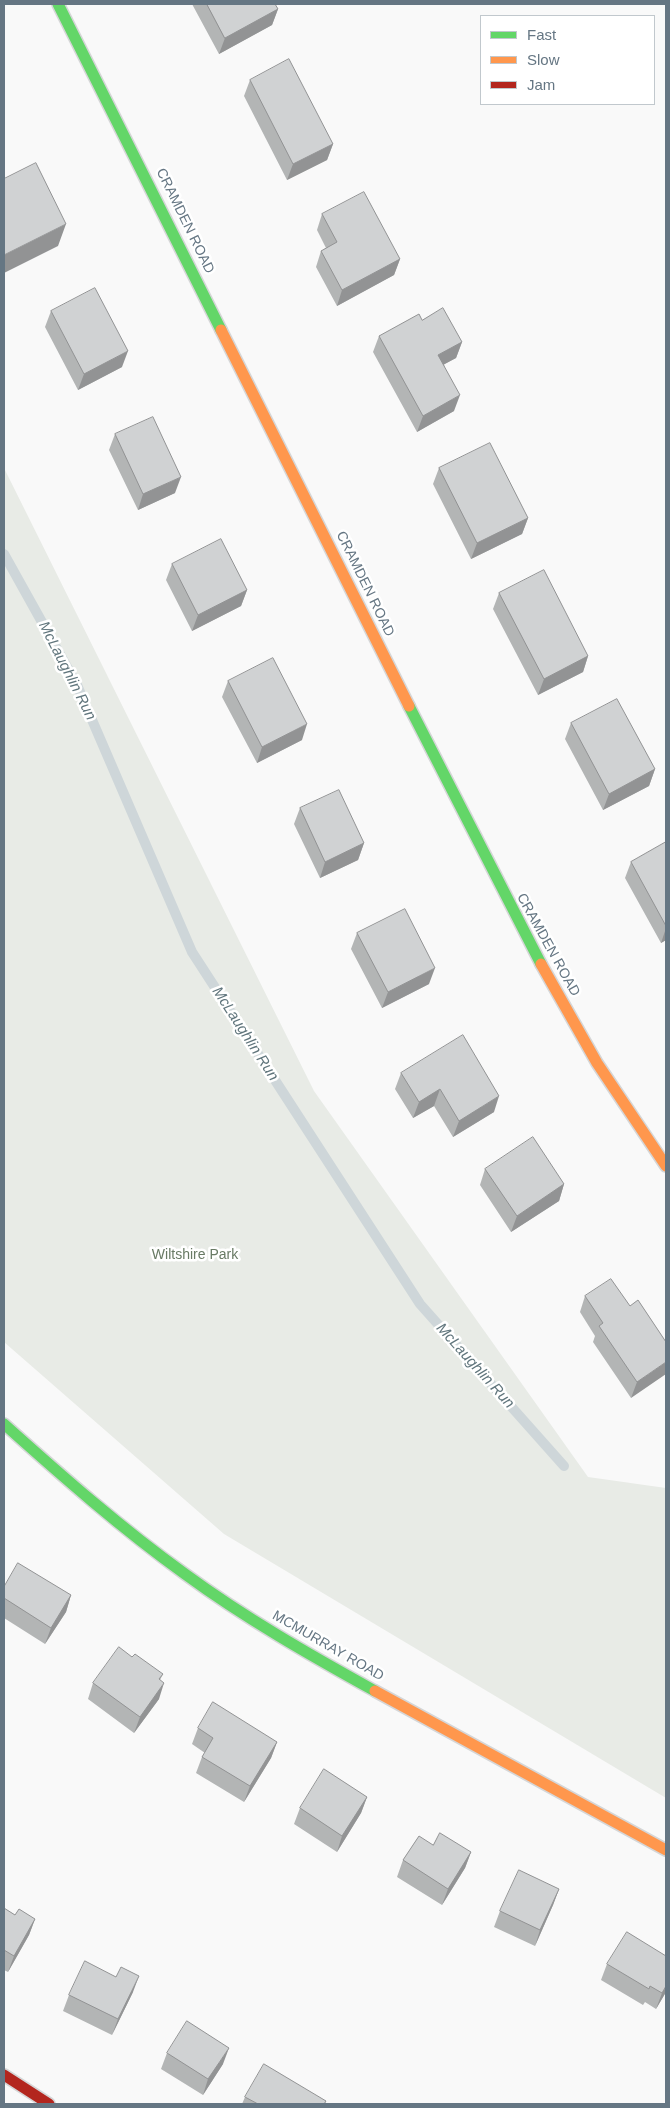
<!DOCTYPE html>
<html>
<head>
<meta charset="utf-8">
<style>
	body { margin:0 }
	#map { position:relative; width:670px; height:2108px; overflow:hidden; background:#f9f9f9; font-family:Arial,sans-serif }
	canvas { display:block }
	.frame { position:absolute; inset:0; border:5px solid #657683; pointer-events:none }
	.legend { position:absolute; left:480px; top:15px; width:175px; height:90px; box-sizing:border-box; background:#fff; border:1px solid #c1c8cd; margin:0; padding:6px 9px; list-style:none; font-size:15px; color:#657683 }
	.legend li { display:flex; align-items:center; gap:10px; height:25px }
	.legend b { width:25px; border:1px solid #c1c8cd }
</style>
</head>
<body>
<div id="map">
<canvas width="670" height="2108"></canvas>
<div class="frame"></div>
<ul class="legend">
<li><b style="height:6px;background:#63d668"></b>Fast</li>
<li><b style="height:6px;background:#ff974d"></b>Slow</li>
<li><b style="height:6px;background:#b3261e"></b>Jam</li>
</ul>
</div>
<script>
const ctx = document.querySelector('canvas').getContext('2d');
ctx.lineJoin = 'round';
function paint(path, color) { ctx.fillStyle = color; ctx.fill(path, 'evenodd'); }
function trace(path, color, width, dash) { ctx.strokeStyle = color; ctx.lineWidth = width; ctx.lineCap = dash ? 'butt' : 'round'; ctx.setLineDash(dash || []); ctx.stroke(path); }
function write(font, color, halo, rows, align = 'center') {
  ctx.font = font + ' Arial,sans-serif'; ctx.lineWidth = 5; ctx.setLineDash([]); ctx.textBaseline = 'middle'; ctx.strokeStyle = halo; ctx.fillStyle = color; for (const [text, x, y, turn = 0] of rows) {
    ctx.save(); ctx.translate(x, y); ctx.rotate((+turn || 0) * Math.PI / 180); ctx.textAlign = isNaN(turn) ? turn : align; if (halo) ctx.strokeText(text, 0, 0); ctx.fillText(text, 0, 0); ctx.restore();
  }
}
const green = new Path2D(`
	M4,468L314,1091L588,1477L666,1488V1798L224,1534L4,1342Z`);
const stream = new Path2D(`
	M4,554L77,685L192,952L420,1304L564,1466`);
const fast = new Path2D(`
	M58,4L221,330
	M409,706L541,964
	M4,1424C62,1476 121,1528 185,1574C245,1618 310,1655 375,1691`);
const slow = new Path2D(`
	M221,330L409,706
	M541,964L597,1063L666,1166
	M375,1691L666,1850`);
const jam = new Path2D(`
	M4,2075L49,2104`);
const wall = new Path2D(`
	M192,4H275L278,9L272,25L219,54Z
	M250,80L333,144L327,160L287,180L244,96Z
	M322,214L400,259L394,275L337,306L316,267L321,251L326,248L317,230Z
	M51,311L122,367L78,390L45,327Z
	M422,320L462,342L456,358L444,364L454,411L417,432L373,352L379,336Z
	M115,434L175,493L138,510L109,450Z
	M439,468L528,518L522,534L471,559L433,484Z
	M172,564L247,590L241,606L192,631L166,580Z
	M499,593L588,656L583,672L538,695L493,609Z
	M228,681L302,740L257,763L222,697Z
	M571,723L655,769L649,786L603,810L565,739Z
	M300,808L364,843L358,860L320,878L294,824Z
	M666,842V940L661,943L625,878L631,862Z
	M357,933L429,984L382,1008L351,949Z
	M401,1073L494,1112L453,1137L434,1106L413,1118L395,1089Z
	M485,1169L564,1184L559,1201L511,1232L480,1185Z
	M585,1296L630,1306L666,1342L631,1398L593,1342L595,1336L580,1312Z
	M4,1587L71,1595L66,1612L45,1644L4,1618Z
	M132,1657L163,1674L160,1680L159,1699L134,1733L88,1699L93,1683Z
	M198,1728L277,1742L271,1758L244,1802L196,1773L202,1757L205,1753L192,1744Z
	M367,1797L361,1813L337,1852L294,1824L300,1808Z
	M433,1845L471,1852L465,1868L442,1905L397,1877L403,1860Z
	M559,1889L553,1905L535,1946L494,1927L500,1911Z
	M4,1908L15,1915L35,1919L29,1935L8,1972L4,1970Z
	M607,1964L666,1992L656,2009L645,2002L643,2005L601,1980Z
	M133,1992L112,2035L63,2011L69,1995Z
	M167,2053L223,2064L203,2095L161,2069Z
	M245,2097L326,2101L325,2104H242Z`);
const shadedWall = new Path2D(`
	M278,9L272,25L219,54L225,38Z
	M333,144L327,160L287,180L293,164Z
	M66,224L58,246L4,273V255Z
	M400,259L394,275L337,306L342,290Z
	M462,342L456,358L432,371L438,355Z
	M128,351L122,367L78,390L84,374Z
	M460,395L454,411L417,432L423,416Z
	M181,477L175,493L138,510L143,494Z
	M528,518L522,534L471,559L477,543Z
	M247,590L241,606L192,631L198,615Z
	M588,656L583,672L538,695L544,679Z
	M307,724L302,740L257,763L262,747Z
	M655,769L649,786L603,810L609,794Z
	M364,843L358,860L320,878L325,862Z
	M666,928V940L661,943Z
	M435,968L429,984L382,1008L388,992Z
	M440,1089L434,1106L413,1118L419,1102Z
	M499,1096L494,1112L453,1137L459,1121Z
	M564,1184L559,1201L511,1232L517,1216Z
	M666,1362V1374L631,1398L637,1382Z
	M71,1595L66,1612L45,1644L51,1628Z
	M164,1683L159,1699L134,1733L140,1717Z
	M277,1742L271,1758L244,1802L250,1786Z
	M367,1797L361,1813L337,1852L342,1836Z
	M471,1852L465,1868L442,1905L448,1889Z
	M559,1889L553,1905L535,1946L540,1930Z
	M35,1919L29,1935L8,1972L14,1956Z
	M139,1976L133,1992L112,2035L118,2019Z
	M666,1986V1992L656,2009L662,1993Z
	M229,2048L223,2064L203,2095L208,2079Z`);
const building = new Path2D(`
	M207,4H275L278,9L225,38Z
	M289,59L333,144L293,164L250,80Z
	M36,163L66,224L4,255V179Z
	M364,192L400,259L342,290L321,251L337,242L322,214Z
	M95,288L128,351L84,374L51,311Z
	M443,308L462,342L438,355L460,395L423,416L379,336L419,314L422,320Z
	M153,417L181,477L143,494L115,434Z
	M490,443L528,518L477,543L439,468Z
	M221,539L247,590L198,615L172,564Z
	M544,570L588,656L544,679L499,593Z
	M273,658L307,724L262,747L228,681Z
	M617,699L655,769L609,794L571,723Z
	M339,790L364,843L325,862L300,808Z
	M666,842V926L631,862Z
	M405,909L435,968L388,992L357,933Z
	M463,1035L499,1096L459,1121L440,1089L419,1102L401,1073Z
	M533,1137L564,1184L517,1216L485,1169Z
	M611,1279L630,1306L638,1300L666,1342V1362L637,1382L599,1326L603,1323L585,1296Z
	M18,1563L71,1595L51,1628L4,1598V1587Z
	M119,1647L132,1657L135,1654L163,1674L159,1679L164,1683L140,1717L93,1683Z
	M213,1702L277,1742L250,1786L202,1757L213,1738L198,1728Z
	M324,1769L367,1797L342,1836L300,1808Z
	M440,1833L471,1852L448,1889L403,1860L419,1836L433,1845Z
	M519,1870L559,1889L540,1930L500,1911Z
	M4,1908L15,1915L19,1909L35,1919L14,1956L4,1950Z
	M627,1932L666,1956V1986L662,1993L650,1986L649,1989L607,1964Z
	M85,1961L116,1977L121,1967L139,1976L118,2019L69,1995Z
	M187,2021L229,2048L208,2079L167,2053Z
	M264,2064L326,2101L324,2104H258L245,2097Z`);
const streetNames = [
	["CRAMDEN ROAD",185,221,64],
	["CRAMDEN ROAD",365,584,64],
	["CRAMDEN ROAD",548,945,61],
	["MCMURRAY ROAD",328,1646,30]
];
const parkNames = [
	["Wiltshire Park",195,1255]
];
const waterNames = [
	["McLaughlin Run",67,671,63],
	["McLaughlin Run",245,1034,57],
	["McLaughlin Run",475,1366,48]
];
paint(green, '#e8ebe6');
trace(stream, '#ced6d9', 10);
trace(fast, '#d5d6d7', 14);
trace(slow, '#d5d6d7', 14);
trace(jam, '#d5d6d7', 14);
trace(fast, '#63d668', 11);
trace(slow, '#ff974d', 11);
trace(jam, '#b3261e', 11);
paint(wall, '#b3b5b5');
paint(shadedWall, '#929394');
paint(building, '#d0d2d3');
trace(building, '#929394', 1);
write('14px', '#657683', '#fff', streetNames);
write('14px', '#687a64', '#fff', parkNames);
write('italic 15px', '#60757c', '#fff', waterNames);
</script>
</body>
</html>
